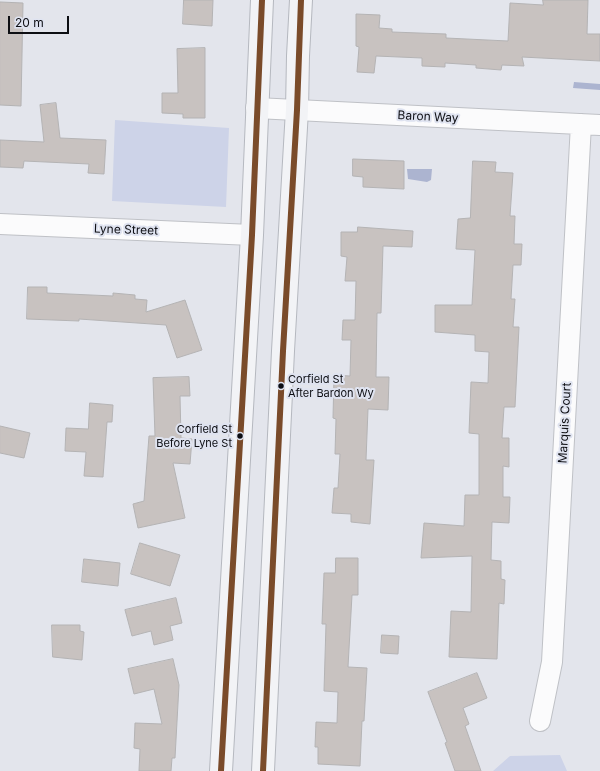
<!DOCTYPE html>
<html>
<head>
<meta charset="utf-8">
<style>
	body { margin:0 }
	#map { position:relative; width:600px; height:771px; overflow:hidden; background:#e3e5ec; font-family:Inter,sans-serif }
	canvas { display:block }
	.scale { position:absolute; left:8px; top:16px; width:61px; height:18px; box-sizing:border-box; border:2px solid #0d0e13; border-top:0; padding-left:5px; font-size:12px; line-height:14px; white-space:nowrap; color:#0d0e13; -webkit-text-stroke:3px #dfe3f0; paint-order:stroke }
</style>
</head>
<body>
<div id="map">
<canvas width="600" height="771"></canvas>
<div class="scale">20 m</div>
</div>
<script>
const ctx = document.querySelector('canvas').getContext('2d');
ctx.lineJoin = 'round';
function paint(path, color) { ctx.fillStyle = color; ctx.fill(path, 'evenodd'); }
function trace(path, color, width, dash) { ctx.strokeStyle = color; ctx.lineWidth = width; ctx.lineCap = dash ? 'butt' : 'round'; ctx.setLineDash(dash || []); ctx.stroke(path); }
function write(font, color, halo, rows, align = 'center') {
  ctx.font = font + ' Inter,sans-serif'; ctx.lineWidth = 4; ctx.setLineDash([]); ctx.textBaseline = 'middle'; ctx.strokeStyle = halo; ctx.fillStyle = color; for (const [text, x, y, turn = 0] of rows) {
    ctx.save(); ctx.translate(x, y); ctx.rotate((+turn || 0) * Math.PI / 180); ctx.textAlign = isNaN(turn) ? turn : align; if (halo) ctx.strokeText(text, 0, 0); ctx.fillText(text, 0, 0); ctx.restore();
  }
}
const green = new Path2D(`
	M115,120L229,128L226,207L112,201Z
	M560,755L567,771H493L510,756Z`);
const water = new Path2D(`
	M574,82L600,84V90L573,88Z
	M407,169H432L431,180L427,182L408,179Z`);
const building = new Path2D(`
	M184,0H213L212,26L183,24Z
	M543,0H588L587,34H600V61L522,57L524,66L502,65L501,70L476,68V65L445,63V67L422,66V58L376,56L374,73L357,72L359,47L356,46V14L380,15L379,28L392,29V32L446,34V38L508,41L510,3L543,5Z
	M0,2L23,3L21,106L0,105Z
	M205,48V118H183V114L162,113V93H178L177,49Z
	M56,103L60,138L106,140L104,174L88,173L89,164L24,161L23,168L0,167V140L44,142L40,105Z
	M353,159L404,161V189L363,187V177L353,176Z
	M473,161L496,162L495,172L513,173L510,216H515L514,244H522L521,265H513L511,299H515L513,327H519L515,407H504L502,438H509V467L503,466V497H510L509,523L492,522L491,560L501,561V579L505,580L504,604L499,603L497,659L449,657L451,611L471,612L472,556L421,558L424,523L464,526L465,495H479V434L469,433L471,382L488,383L489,352L475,351V335L435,332V305H472L475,250L456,249L458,219L470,218Z
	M358,227L413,231L412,247L383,246L381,313H377L376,377H389L388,410L368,409L366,460H374L370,524L351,522V514L332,513L334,488H338L340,454H335L336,419L333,418L334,375L350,376L351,340H342L343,320H355L356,281H345L347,257L341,256V232H357Z
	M28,287H47V293L113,296V293L135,295V299L147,300L146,312L185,300L202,350L177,358L166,325L79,319V321L27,319Z
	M189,377L190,396H180L181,438L192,439L190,464L173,463L185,518L138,528L133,504L144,501L149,436H155L153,378Z
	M90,403L113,405L112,422H107L103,477L84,476L86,452L65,451L66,428L88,429Z
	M0,426L30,433L24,458L0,453Z
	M140,543L180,555L170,586L131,574Z
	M336,558H358V595H352L348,667L367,668L364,721H362L360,766L318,764V747H315L316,722L337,723L338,692L324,691L326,624H322L324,573H335Z
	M84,559L120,563L118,586L82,582Z
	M176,598L182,623L170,626L173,640L154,645L151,631L132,636L125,610Z
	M52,625H80V631L84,632L82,660L53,657Z
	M382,635L399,636L398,654L381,653Z
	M173,659L179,685L175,758H172L171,771H139L140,749L134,748L135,723L162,724L154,689L134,694L128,669Z
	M477,673L487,698L463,708L469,724L465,726L481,771H455L445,743L447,742L428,692Z`);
const minor = new Path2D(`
	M256,108L600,125
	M0,224L252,235
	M540,721L552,662L581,124`);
const major = new Path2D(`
	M221,771L252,235L262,0
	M263,771L283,351L297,110L298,56L301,0`);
const bus1 = new Path2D(`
	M221,771L252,235L262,0
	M263,771L283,351L297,110L301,0`);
const markers = [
	[281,386,3.5,"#0d0e13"],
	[240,436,3.5,"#0d0e13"]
];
const busNames = [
	["Corfield St",288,380],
	["After Bardon Wy",288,394],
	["Corfield St",232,430,"right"],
	["Before Lyne St",232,444,"right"]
];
const streetNames = [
	["Baron Way",428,117,3],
	["Lyne Street",126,230,2],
	["Marquis Court",565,423,-87]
];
paint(green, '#cdd3e8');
paint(water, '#acb4d0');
paint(building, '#c8c2c0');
trace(building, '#b4b3b4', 1);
trace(minor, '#bfc1c6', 22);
trace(major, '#b5b8bf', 24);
trace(minor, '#fbfbfc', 20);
trace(major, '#f2f3f6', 22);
trace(bus1, '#7a4b2a', 6);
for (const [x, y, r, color] of markers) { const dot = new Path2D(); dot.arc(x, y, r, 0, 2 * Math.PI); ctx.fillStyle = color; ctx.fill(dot); trace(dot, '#dfe3f0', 1.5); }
write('11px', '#0d0e13', '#dfe3f0', busNames, 'left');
write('12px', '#0d0e13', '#dfe3f0', streetNames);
</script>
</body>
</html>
